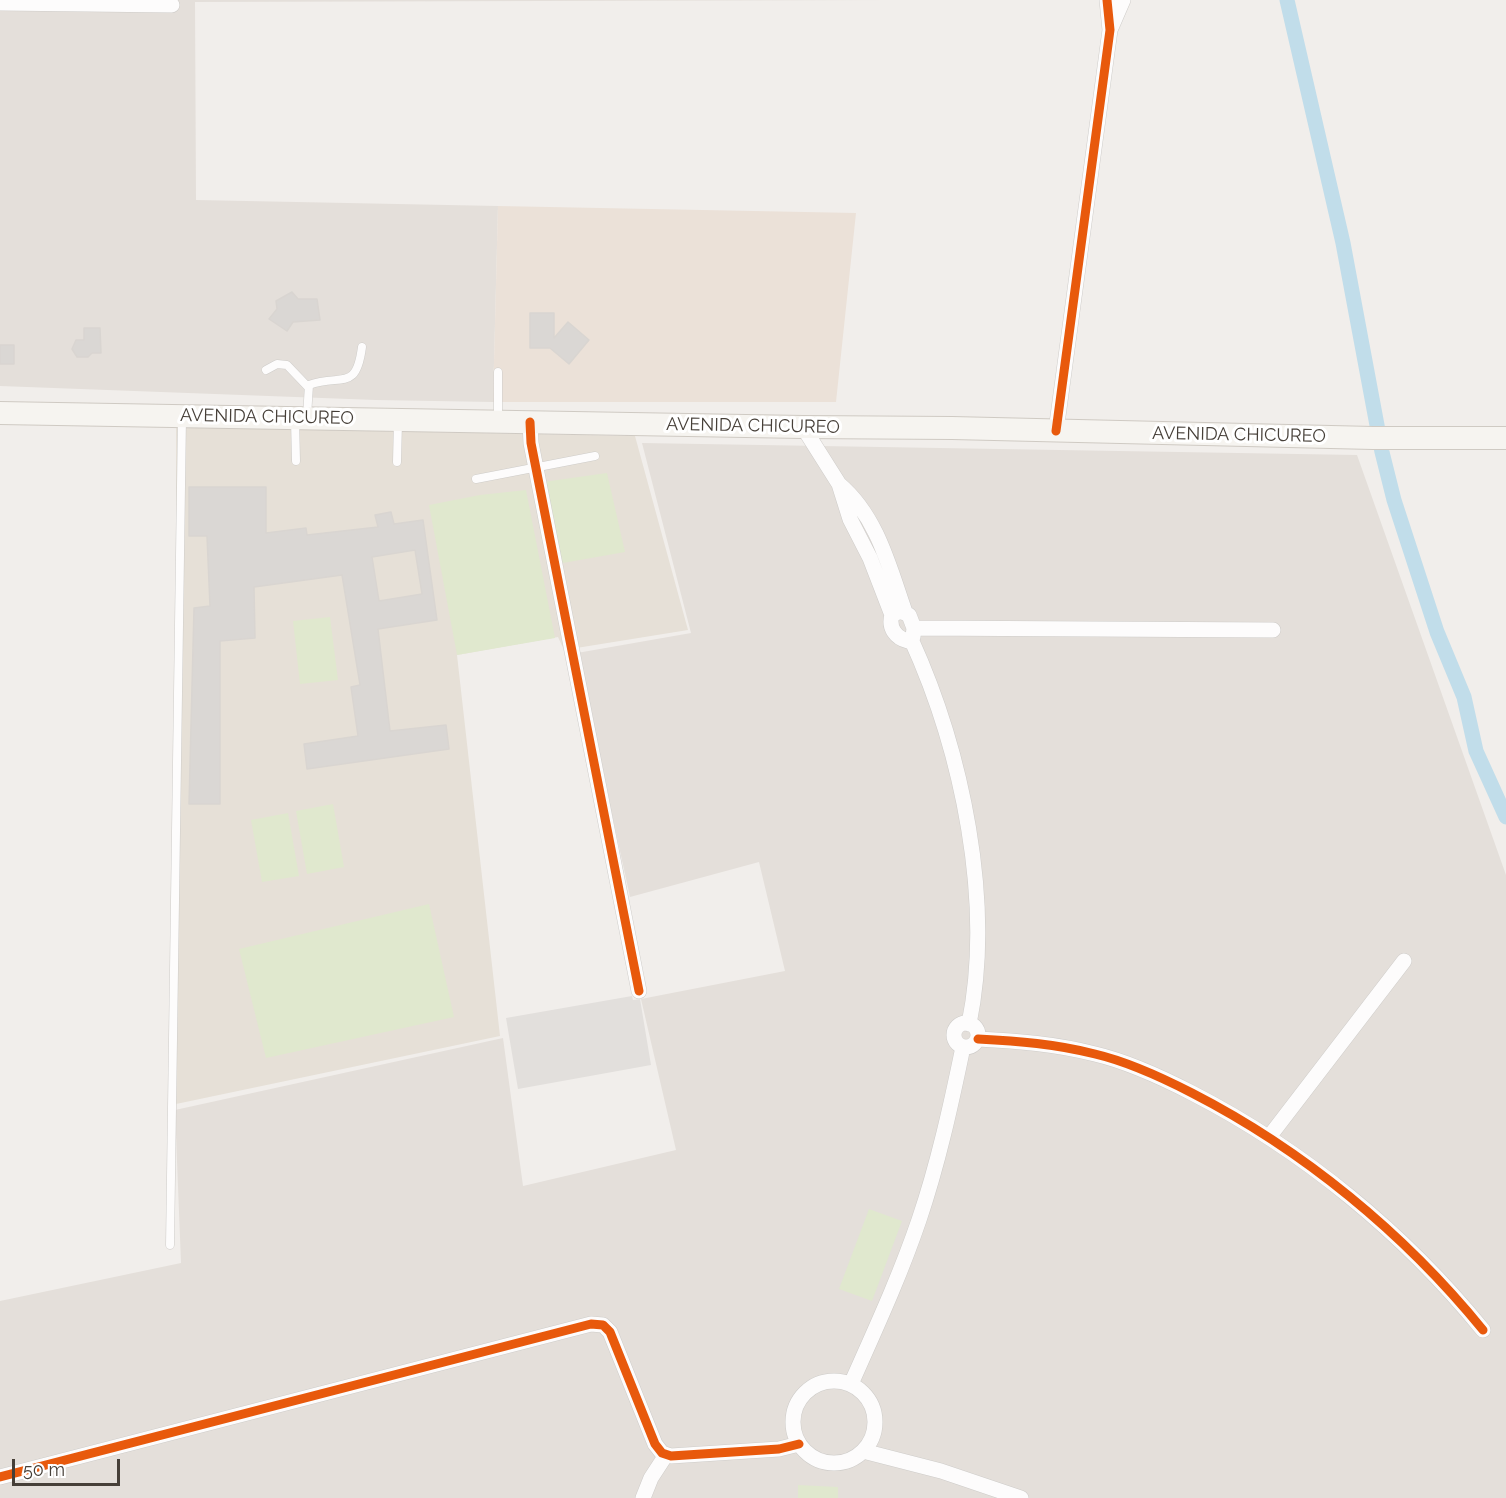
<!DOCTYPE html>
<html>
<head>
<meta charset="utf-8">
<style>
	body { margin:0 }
	#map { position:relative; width:1506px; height:1498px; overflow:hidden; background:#f1eeeb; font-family:Raleway,sans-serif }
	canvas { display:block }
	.scale { position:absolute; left:12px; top:1459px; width:108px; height:27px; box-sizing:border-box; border:3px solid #463f38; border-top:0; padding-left:8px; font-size:18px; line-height:21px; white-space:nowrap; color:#463f38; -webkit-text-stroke:4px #fff; paint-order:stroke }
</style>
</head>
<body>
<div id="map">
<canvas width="1506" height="1498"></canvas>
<div class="scale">50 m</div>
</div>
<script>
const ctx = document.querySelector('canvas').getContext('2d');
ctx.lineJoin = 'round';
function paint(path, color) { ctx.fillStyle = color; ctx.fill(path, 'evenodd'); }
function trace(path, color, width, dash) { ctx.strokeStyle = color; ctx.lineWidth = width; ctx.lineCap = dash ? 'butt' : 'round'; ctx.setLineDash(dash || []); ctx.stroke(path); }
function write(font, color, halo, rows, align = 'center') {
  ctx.font = font + ' Raleway,sans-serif'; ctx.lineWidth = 6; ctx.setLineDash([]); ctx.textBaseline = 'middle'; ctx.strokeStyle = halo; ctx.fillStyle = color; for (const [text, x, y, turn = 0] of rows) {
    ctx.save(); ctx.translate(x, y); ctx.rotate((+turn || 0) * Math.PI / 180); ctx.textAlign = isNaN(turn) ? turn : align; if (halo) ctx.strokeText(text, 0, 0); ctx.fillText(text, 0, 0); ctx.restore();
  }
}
const residential = new Path2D(`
	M0,0H888L195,2L196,200L498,206L493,402L376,400L0,386Z
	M642,443L1357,455L1506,875V1498H0V1301L181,1263L175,1110L503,1038L523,1186L676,1150L641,999L785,971L759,862L630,897L577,653L691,633Z`);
const commercial = new Path2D(`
	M498,206L856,213L836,402H493Z`);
const education = new Path2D(`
	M176,427L635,436L688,630L564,650L558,637L457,655L500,1036L176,1104Z`);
const green = new Path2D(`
	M607,473L625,552L557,564L543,482Z
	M526,490L555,638L457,655L429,505L480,495Z
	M330,617L338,680L300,684L293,621Z
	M333,804L344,867L307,874L296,811Z
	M288,813L299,876L262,882L251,820Z
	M429,904L454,1017L266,1058L239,949Z
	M869,1209L902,1221L872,1301L839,1289Z
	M798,1485L838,1487V1498H798Z`);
const parking = new Path2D(`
	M632,996L633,1000L640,999L651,1065L518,1089L506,1018Z`);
const canal = new Path2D(`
	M1287,0L1343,243L1382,452L1394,500L1437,632L1464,697L1476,751L1506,817`);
const building = new Path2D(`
	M292,292L298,299H317L320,320L293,322L287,331L269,319L277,309L276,301Z
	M530,313H554V338L568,322L589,340L569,364L550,348H530Z
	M84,328H100L101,353H92L88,357H77L72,349L76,340H84Z
	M0,345H14V364H0Z
	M189,487H266V533L306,528L307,535L378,527L375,515L391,512L394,524L423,520L437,620L378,629L390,731L446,725L449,749L307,769L304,744L358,736L351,687L360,685L342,575L254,587L255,638L220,641V804H189L194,608L210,606L207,536H189ZM415,550L422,594L379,601L372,557Z`);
const lane = new Path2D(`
	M266,370L277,364L287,365L308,387
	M498,372V420
	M307,416L309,385C341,373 356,393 362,347
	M295,419L296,461
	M397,462L398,421
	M476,479L595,456
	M170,1245L182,417`);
const street = new Path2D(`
	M0,3L172,5
	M1110,30L1123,0
	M530,422L531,443L639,991
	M803,427L839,484L850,519L870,558L892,615
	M1056,431L1110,30L1107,0
	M839,484C877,516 889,566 905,612
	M900,611L909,615L914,628L913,637L908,641C896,638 888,628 892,615Z
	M914,628L1273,630
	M911,639C962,751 994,902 969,1024
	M954 1035a12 12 0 1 1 24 0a12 12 0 1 1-24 0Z
	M978,1039C1018,1041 1056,1044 1095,1054C1129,1062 1161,1077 1192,1093C1303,1150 1404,1233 1483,1330
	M1269,1137L1404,961
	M793 1422a41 41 0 1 1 82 0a41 41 0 1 1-82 0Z
	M851,1384C875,1330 900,1276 919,1220C938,1164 951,1105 963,1047
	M863,1451L941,1471L1021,1498
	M0,1477L591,1324L603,1325L610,1332L655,1444L662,1453L671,1456L779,1449L799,1444
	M643,1498L651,1478L666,1455`);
const secondary = new Path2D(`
	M0,413L803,427L952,428L1373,438H1506`);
const cycleway = new Path2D(`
	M530,422L531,443L639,991
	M1056,431L1110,30L1107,0
	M978,1039C1018,1041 1056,1044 1095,1054C1129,1062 1161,1077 1192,1093C1303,1150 1404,1233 1483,1330
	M0,1477L591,1324L603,1325L610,1332L655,1444L662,1453L671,1456L779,1449L799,1444`);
const streetNames = [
	["AVENIDA CHICUREO",267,417,1],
	["AVENIDA CHICUREO",753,426,1],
	["AVENIDA CHICUREO",1239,435,1]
];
paint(residential, '#e4dfda');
paint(commercial, '#ebe1d8');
paint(education, '#e6e0d7');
paint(green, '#e0e8ce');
paint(parking, '#e2dfdc');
trace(canal, '#c1ddea', 15);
paint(building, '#dad7d4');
trace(building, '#d9d5d1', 1.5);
trace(lane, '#ceccc9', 9);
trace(street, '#ceccc9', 16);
trace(secondary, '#cfcac3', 24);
trace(lane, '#fdfcfc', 8);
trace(street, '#fdfcfc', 15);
trace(secondary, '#f6f4f0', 22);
trace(cycleway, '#e8590c', 9);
write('18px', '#463f38', '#fff', streetNames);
</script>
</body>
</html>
